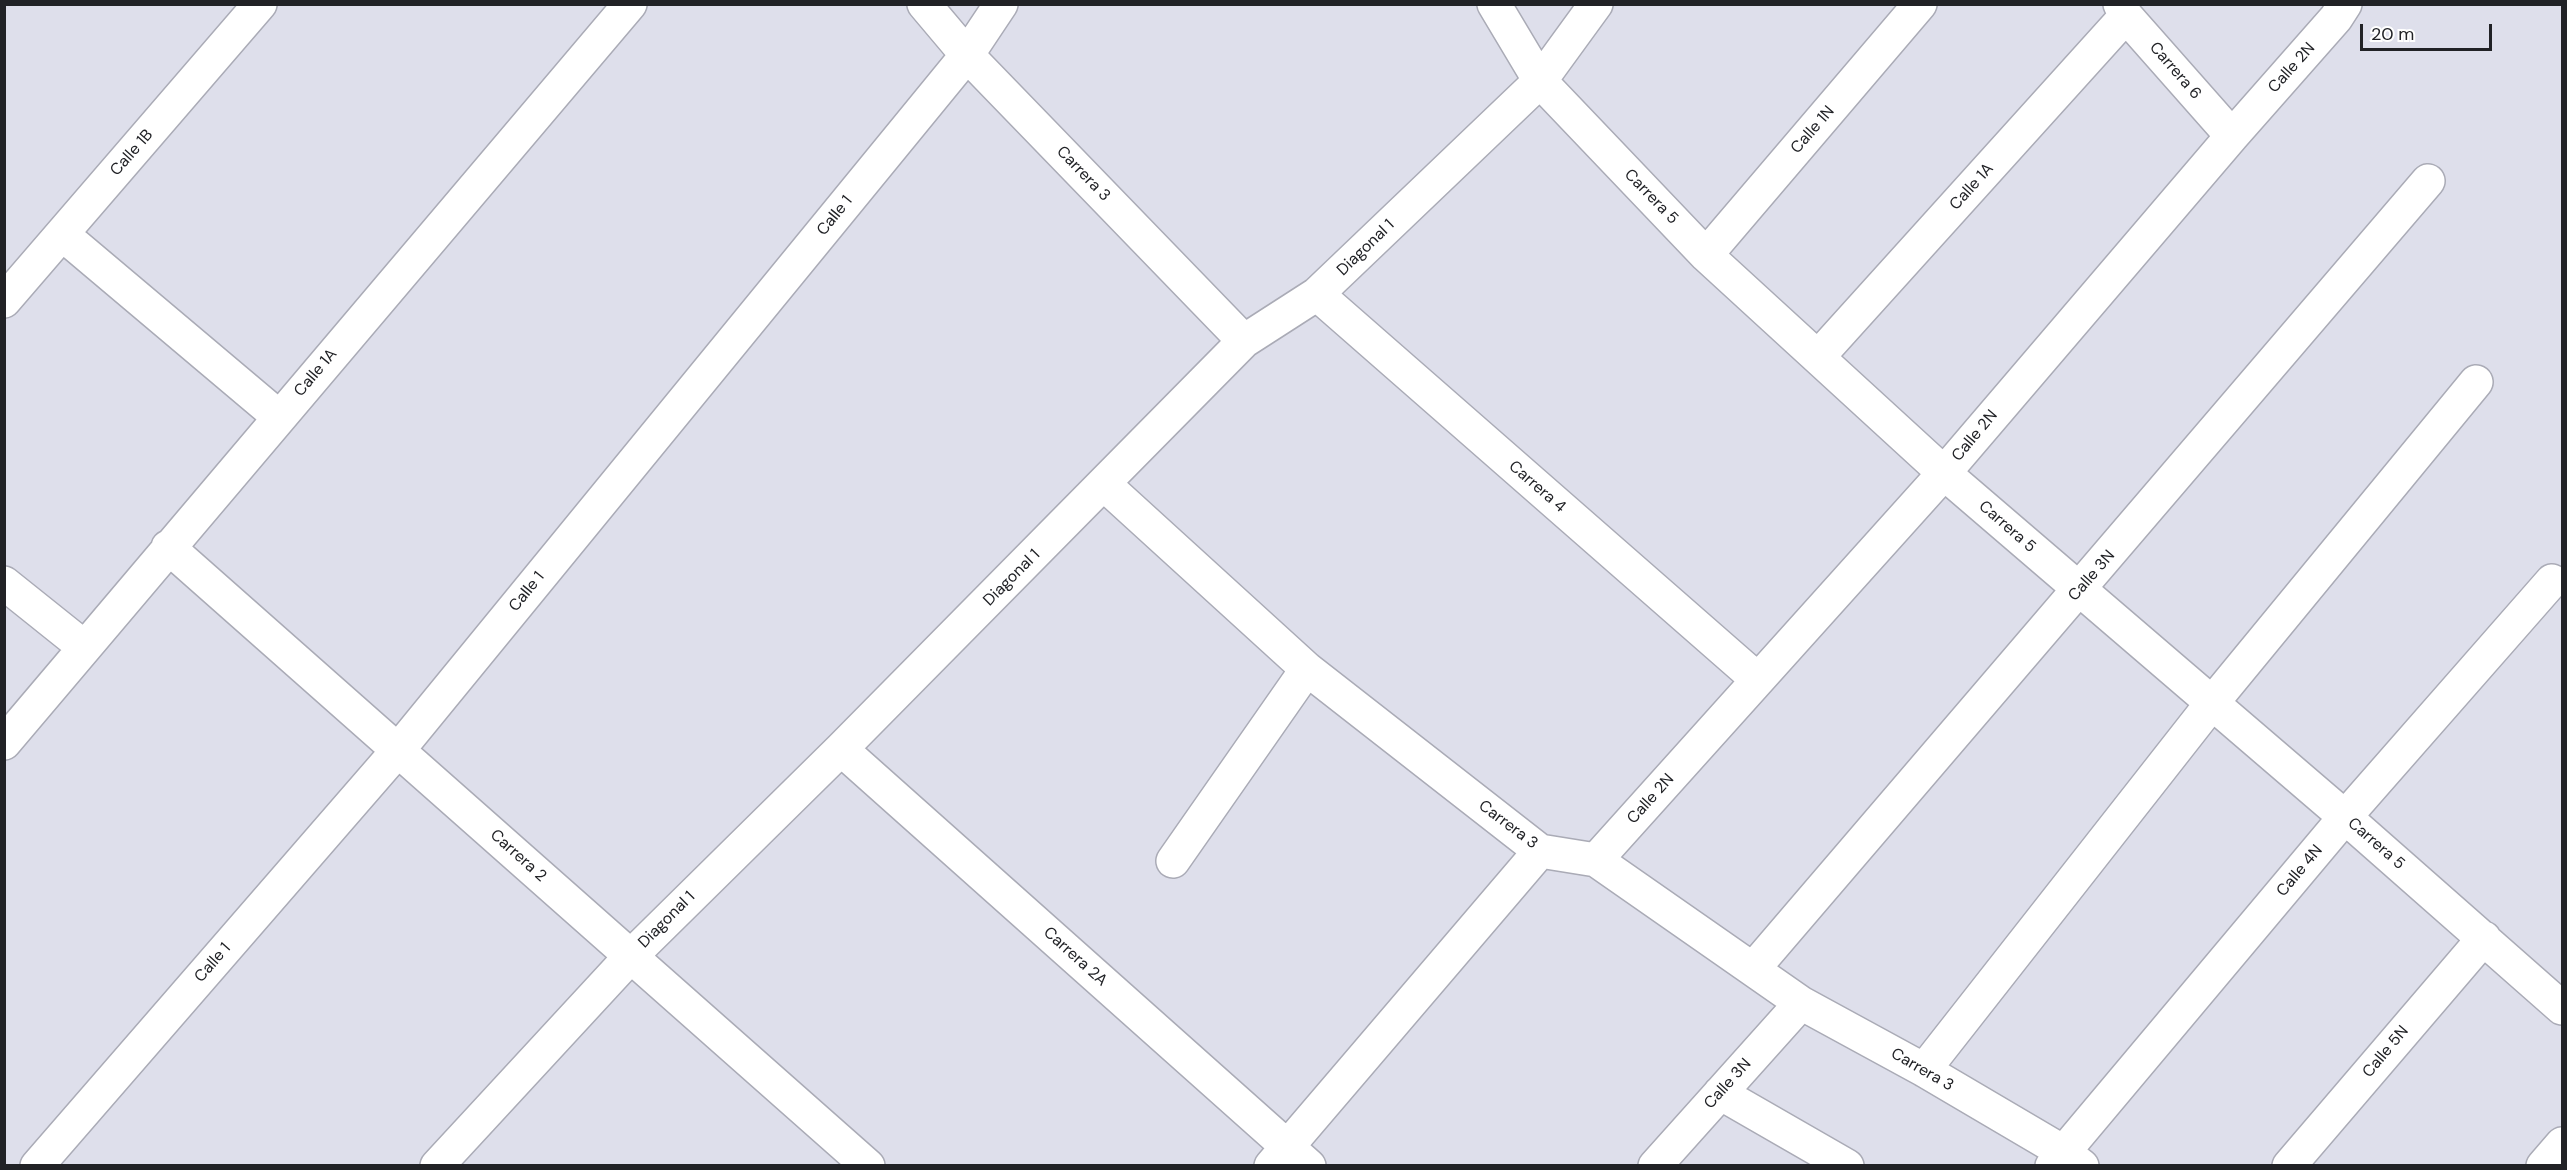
<!DOCTYPE html>
<html>
<head>
<meta charset="utf-8">
<style>
	body { margin:0 }
	#map { position:relative; width:2567px; height:1170px; overflow:hidden; background:#dedfeb; font-family:"DM Sans",sans-serif }
	canvas { display:block }
	.frame { position:absolute; inset:0; border:6px solid #212226; pointer-events:none }
	.scale { position:absolute; left:2360px; top:24px; width:132px; height:27px; box-sizing:border-box; border:3px solid #212226; border-top:0; padding-left:8px; font-size:18px; line-height:21px; white-space:nowrap; color:#212226; -webkit-text-stroke:4px #fff; paint-order:stroke }
</style>
</head>
<body>
<div id="map">
<canvas width="2567" height="1170"></canvas>
<div class="frame"></div>
<div class="scale">20 m</div>
</div>
<script>
const ctx = document.querySelector('canvas').getContext('2d');
ctx.lineJoin = 'round';
function trace(path, color, width, dash) { ctx.strokeStyle = color; ctx.lineWidth = width; ctx.lineCap = dash ? 'butt' : 'round'; ctx.setLineDash(dash || []); ctx.stroke(path); }
function write(font, color, halo, rows, align = 'center') {
  ctx.font = font + ' "DM Sans",sans-serif'; ctx.lineWidth = 6; ctx.setLineDash([]); ctx.textBaseline = 'middle'; ctx.strokeStyle = halo; ctx.fillStyle = color; for (const [text, x, y, turn = 0] of rows) {
    ctx.save(); ctx.translate(x, y); ctx.rotate((+turn || 0) * Math.PI / 180); ctx.textAlign = isNaN(turn) ? turn : align; if (halo) ctx.strokeText(text, 0, 0); ctx.fillText(text, 0, 0); ctx.restore();
  }
}
const minor = new Path2D(`
	M924,4L967,55L1244,341
	M1494,4L1540,81L1706,255L1944,473L2345,817L2562,1008
	M2120,4L2126,16L2232,136
	M62,234L279,417
	M1706,255L1920,4
	M1317,294L1758,680
	M4,301L260,4
	M1818,357L2126,16
	M1105,485L1307,669L1540,851L1596,860L1801,1003L1924,1070L2065,1153L2082,1166
	M168,547L868,1166
	M4,583L84,647
	M4,743L630,4
	M841,749L1309,1166
	M1596,860L1944,473L2232,136L2336,18L2345,4
	M1173,861L1307,669
	M1754,968L2428,181
	M1924,1070L2212,703L2476,382
	M1720,1093L1847,1166
	M37,1166L399,749L967,55L1001,4
	M437,1166L631,956L841,749L1244,341L1317,294L1540,81L1596,4
	M1271,1166L1540,851
	M1655,1166L1801,1003
	M2052,1166L2345,817L2552,581
	M2289,1166L2484,938
	M2543,1166L2562,1144`);
const streetNames = [
	["Calle 2N",2292,68,-48],
	["Carrera 6",2175,71,49],
	["Calle 1N",1813,130,-49],
	["Calle 1B",132,153,-49],
	["Carrera 3",1083,174,46],
	["Calle 1A",1972,187,-48],
	["Carrera 5",1651,197,46],
	["Calle 1",835,216,-51],
	["Diagonal 1",1366,248,-44],
	["Calle 1A",316,373,-50],
	["Calle 2N",1975,436,-50],
	["Carrera 4",1537,487,41],
	["Carrera 5",2007,527,41],
	["Calle 3N",2092,576,-49],
	["Diagonal 1",1012,578,-45],
	["Calle 1",527,592,-51],
	["Calle 2N",1651,799,-48],
	["Carrera 3",1508,825,37],
	["Carrera 5",2376,844,41],
	["Carrera 2",518,856,42],
	["Calle 4N",2300,871,-50],
	["Diagonal 1",667,920,-45],
	["Carrera 2A",1075,957,42],
	["Calle 1",213,963,-49],
	["Calle 5N",2386,1052,-50],
	["Carrera 3",1922,1070,30],
	["Calle 3N",1728,1084,-48]
];
trace(minor, '#aaabb6', 36);
trace(minor, '#fff', 33);
write('16px', '#212226', '#fff', streetNames);
</script>
</body>
</html>
